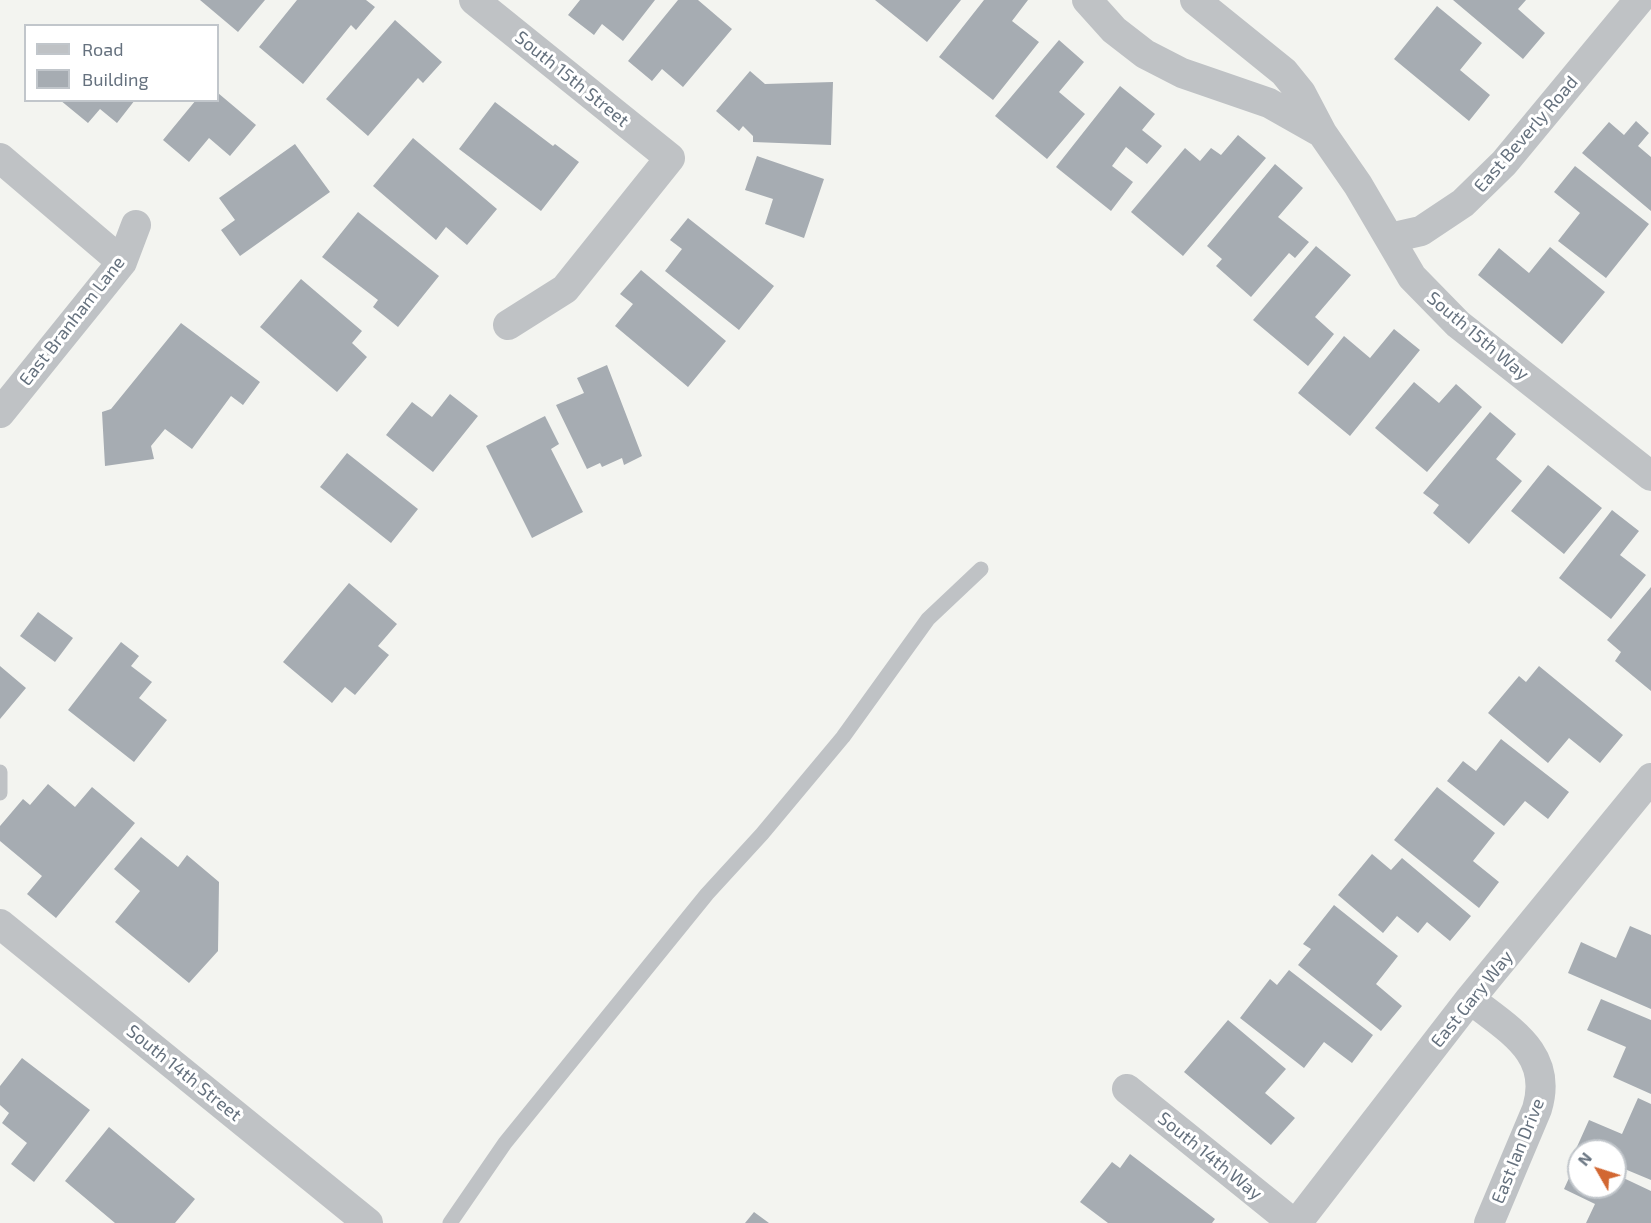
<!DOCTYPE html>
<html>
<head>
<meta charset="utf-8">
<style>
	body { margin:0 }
	#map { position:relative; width:1651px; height:1223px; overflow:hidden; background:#f3f4f0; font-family:"Exo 2",sans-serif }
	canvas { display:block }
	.legend { position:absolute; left:24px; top:24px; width:195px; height:78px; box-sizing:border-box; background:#fff; border:2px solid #c1c6cb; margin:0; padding:8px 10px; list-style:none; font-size:18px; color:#65717e }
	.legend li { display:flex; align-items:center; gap:12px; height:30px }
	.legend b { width:30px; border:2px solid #c1c6cb }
	.north { position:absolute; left:1567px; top:1139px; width:60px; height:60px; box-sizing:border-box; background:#fff; border:2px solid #c1c6cb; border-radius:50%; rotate:309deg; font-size:16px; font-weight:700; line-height:24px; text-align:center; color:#65717e }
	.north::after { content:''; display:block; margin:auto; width:21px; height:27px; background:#d26732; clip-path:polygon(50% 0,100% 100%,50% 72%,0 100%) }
</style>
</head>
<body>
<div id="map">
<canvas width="1651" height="1223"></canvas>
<ul class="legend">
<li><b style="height:8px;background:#bfc2c5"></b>Road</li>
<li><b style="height:16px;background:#a6acb2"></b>Building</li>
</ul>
<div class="north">N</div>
</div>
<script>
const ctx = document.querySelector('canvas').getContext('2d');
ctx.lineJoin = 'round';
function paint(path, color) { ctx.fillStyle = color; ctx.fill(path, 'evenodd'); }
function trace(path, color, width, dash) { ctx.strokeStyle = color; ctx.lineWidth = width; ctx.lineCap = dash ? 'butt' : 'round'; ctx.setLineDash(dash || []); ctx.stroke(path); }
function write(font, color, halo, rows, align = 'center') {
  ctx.font = font + ' "Exo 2",sans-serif'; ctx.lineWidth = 6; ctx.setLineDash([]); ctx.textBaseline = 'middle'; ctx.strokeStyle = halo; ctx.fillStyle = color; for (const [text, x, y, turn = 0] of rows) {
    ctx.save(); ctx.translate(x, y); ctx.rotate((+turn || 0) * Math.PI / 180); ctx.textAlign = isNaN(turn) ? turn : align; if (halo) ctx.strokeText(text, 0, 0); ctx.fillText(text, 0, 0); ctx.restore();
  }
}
const building = new Path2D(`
	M200,0H265L238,32Z
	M297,0H366L375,7L356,30L351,25L303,84L259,47Z
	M580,0H655L623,41L602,24L594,35L568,15Z
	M678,0H698L732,29L683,87L662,69L652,81L628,61Z
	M875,0H961L927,42Z
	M984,0H1028L1012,21L1039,42L993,100L939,57Z
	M1453,0H1526L1518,9L1545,33L1523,59Z
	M1437,6L1482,43L1460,70L1490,95L1469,121L1394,59Z
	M395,20L442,62L423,83L418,78L368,136L326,99Z
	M1059,40L1084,62L1059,92L1085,114L1047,159L995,116Z
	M750,71L765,84L833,82L831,145L753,142V136L743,126L739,131L716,111Z
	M1120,86L1155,114L1142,130L1162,146L1147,164L1126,147L1112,166L1133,182L1111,211L1056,167Z
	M218,93L256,125L230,156L209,138L189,162L163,140L196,100H218Z
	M60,100H135L117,123L100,109L88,123Z
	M495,102L553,146L555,144L579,162L541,211L459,149Z
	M1636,121L1649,133L1638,146L1651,157V211L1582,153L1609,122L1624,135Z
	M1238,135L1266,158L1183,256L1131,212L1185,148L1200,161L1211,148L1221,155Z
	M413,138L497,209L467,245L446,227L436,240L373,186Z
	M295,144L330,192L240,256L221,230L235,220L219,198Z
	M757,156L824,179L804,238L765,224L773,199L745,190Z
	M1275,164L1303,188L1278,217L1309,242L1295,258L1289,253L1251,297L1216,266L1222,259L1207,246Z
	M1575,166L1649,224L1606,278L1558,241L1580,213L1554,192Z
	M358,212L439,276L398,327L373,307L378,300L322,257Z
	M688,218L774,286L739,330L665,271L682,249L670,240Z
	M1316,246L1351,275L1315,317L1334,334L1308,366L1253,320Z
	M1550,247L1605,292L1562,344L1478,275L1499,248L1529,273Z
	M641,270L726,341L688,387L615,326L633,304L620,294Z
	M301,279L362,331L352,343L367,357L337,392L260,327Z
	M181,323L260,382L243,405L231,396L192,449L165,429L151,446L154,459L105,466L102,412L111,409Z
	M1394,329L1420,350L1350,436L1298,393L1344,336L1370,358Z
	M607,365L642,456L624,465L622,458L602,467L600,463L587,469L556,405L584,393L577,378Z
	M1414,382L1439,403L1456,384L1482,407L1427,472L1375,428Z
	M450,394L478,416L433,472L386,435L412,402L432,417Z
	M1490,412L1516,434L1496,459L1522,481L1469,544L1433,513L1439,505L1423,493Z
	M545,416L559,444L551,449L583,512L532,538L486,446Z
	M347,453L418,509L391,543L320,487Z
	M1548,465L1602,508L1564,554L1511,511Z
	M1612,510L1639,531L1620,555L1646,575L1611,619L1559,578Z
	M349,583L397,624L378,646L389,655L355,695L345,687L332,703L283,662Z
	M1651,587V691L1615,661L1621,652L1607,640Z
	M38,612L73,638L55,662L20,636Z
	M121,642L139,656L131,666L152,682L139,698L167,720L134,762L68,710Z
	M0,666L26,688L0,719Z
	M1539,666L1623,735L1600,763L1569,738L1548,763L1488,713L1519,676L1526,682Z
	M1501,739L1569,792L1548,819L1525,801L1504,826L1447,781L1463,761L1476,771Z
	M48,784L75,807L92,787L135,823L56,918L27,894L42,876L0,841V826L23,799L30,805Z
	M1437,787L1495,833L1473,861L1499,882L1479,908L1394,840Z
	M141,837L178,867L187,855L219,882L218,951L189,983L115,922L140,891L114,869Z
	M1372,854L1391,870L1402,858L1471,916L1450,941L1427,922L1418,933L1397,916L1383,933L1338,895Z
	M1334,905L1398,956L1376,984L1402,1006L1381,1031L1298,965L1311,949L1303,944Z
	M1630,926L1651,935V1009L1568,973L1581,942L1616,958Z
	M1289,970L1373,1035L1352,1063L1324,1042L1304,1068L1240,1018L1270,979L1277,985Z
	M1601,999L1651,1020V1094L1613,1077L1626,1047L1587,1030Z
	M1228,1020L1286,1069L1265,1093L1295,1118L1271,1145L1184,1072Z
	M22,1058L90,1110L34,1182L11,1164L27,1143L2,1123L9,1113L0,1105V1086Z
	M1638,1098L1651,1104V1180L1615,1165V1151L1576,1149L1589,1120L1622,1134Z
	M109,1127L195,1199L175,1223H115L65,1181Z
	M1130,1154L1215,1219L1212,1223H1108L1080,1202L1112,1162L1120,1168Z
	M1579,1156V1187H1615V1174L1651,1191V1223H1586L1595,1204L1564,1189Z
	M754,1212L769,1223H745Z`);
const lane = new Path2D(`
	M0,772V793
	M450,1223L505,1143L707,894L762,834L843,737L928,619L981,569`);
const street = new Path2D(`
	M474,0L670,158L565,289L508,325
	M1087,0L1114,30L1145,54L1182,73L1269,103L1322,133
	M1195,0L1284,72L1301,93L1322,133L1358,185L1412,277L1458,324L1651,476
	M0,158L122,262
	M1390,238L1421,231L1463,203L1504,163L1639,0
	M0,413L122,262L136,225
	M0,924L368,1223
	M1470,999C1509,1030 1554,1053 1537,1109L1489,1223
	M1127,1089L1293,1223
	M1297,1223L1470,999L1651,778`);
const streetNames = [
	["South 15th Street",572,79,39],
	["East Beverly Road",1526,134,-49],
	["East Branham Lane",72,321,-52],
	["South 15th Way",1478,336,40],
	["East Gary Way",1472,999,-51],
	["South 14th Street",184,1073,39],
	["East Ian Drive",1518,1151,-68],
	["South 14th Way",1210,1156,39]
];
paint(building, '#a6acb2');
trace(lane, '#bfc2c5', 15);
trace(street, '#bfc2c5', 30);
write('18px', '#65717e', '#fff', streetNames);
</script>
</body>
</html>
